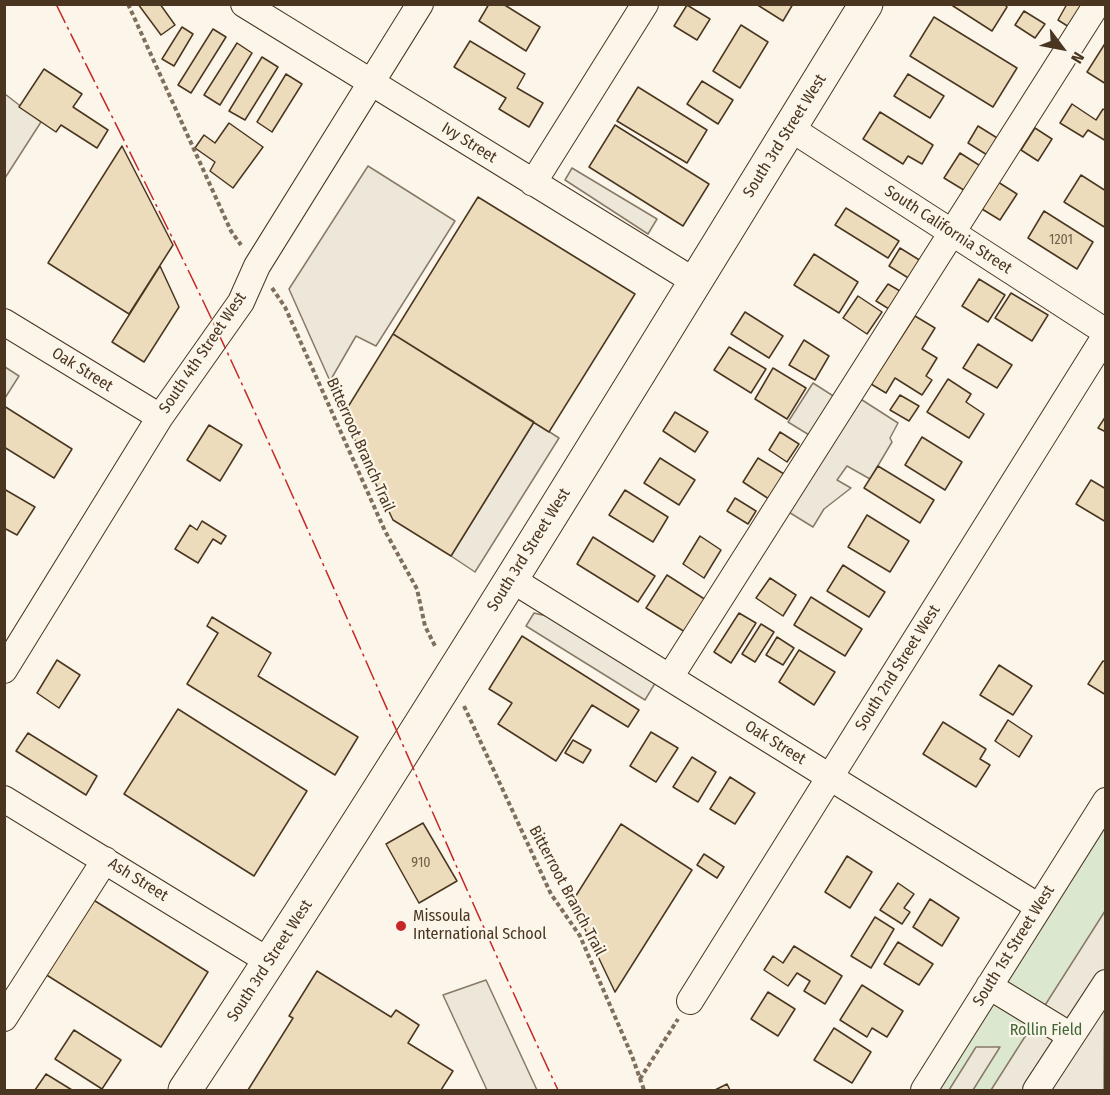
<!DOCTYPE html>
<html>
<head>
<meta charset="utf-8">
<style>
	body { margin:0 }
	#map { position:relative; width:1110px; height:1095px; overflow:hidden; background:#fbf6e9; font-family:"Fira Sans Condensed",sans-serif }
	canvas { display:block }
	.frame { position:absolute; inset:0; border:6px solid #4a3520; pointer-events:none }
	.north { position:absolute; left:1032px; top:18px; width:60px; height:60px; -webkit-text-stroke:4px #fbf6e9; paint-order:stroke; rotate:122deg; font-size:16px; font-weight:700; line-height:24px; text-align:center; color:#4a3520 }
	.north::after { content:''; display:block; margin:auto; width:21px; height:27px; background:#4a3520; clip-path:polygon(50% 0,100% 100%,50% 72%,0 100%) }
</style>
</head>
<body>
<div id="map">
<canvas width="1110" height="1095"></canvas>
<div class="frame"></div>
<div class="north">N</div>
</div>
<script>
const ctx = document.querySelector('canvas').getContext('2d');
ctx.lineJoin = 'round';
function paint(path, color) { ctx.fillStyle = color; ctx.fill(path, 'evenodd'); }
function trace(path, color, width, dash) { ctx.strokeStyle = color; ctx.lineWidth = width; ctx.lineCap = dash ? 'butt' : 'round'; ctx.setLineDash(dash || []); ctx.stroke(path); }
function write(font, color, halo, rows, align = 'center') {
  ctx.font = font + ' "Fira Sans Condensed",sans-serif'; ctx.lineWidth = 4.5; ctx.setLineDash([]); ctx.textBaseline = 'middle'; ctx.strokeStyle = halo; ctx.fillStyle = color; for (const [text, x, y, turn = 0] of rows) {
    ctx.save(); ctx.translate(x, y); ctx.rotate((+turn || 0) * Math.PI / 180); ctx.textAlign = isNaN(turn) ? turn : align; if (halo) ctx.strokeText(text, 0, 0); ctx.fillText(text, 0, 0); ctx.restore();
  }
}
const green = new Path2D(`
	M1105,825V1090H938Z`);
const parking = new Path2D(`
	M5,94L41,122L5,178Z
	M368,166L455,221L376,346L356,336L330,381L289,289Z
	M572,168L657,219L648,234L565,180Z
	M5,367L19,376L5,398Z
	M813,383L838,399L814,438L788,422Z
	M859,398L898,423L890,438L892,442L870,479L847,466L837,480L851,488L824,509L813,527L787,511Z
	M534,422L559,438L475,572L451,556Z
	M534,613L559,619L657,680L645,700L526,626Z
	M1105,911L1104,1090H991Z
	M486,980L537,1090H487L443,995Z
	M976,1047H1000L973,1090H949Z`);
const building = new Path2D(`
	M138,4H160L175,25L161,35Z
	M489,4H503L540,27L526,51L479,21Z
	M756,4H793L783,21Z
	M950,4H1004L1007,7L992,31Z
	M1067,4H1083L1069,27L1058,20Z
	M687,5L710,19L697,40L674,26Z
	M1024,11L1045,24L1035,38L1015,25Z
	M934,17L1017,68L993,107L910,56Z
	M741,25L768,42L740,88L713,71Z
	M182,27L193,34L174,66L162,59Z
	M213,29L226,37L191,93L178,85Z
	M470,41L525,74L517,88L543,103L529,127L499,109L506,98L454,67Z
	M1106,42V84L1087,72Z
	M237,43L252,53L220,105L204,95Z
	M262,57L278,67L245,120L229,111Z
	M44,69L82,94L73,107L108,130L97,148L61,125L56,132L19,107Z
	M286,74L302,84L272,132L257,122Z
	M908,74L944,96L930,118L894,96Z
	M702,81L733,100L718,124L687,104Z
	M638,87L707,130L687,163L617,121Z
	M1072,104L1096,120L1103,109L1106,111V141L1088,130L1083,137L1060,123Z
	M880,112L933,145L922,164L908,156L903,164L863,139Z
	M229,123L263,147L233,188L210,171L215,162L195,148L204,135L215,143Z
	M615,125L709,184L683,226L589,167Z
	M978,126L1002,141L992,158L968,143Z
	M1035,128L1052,139L1038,161L1021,150Z
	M122,146L173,245L129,314L48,263Z
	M960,153L982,167L967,192L944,178Z
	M1081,175L1106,191V228L1064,202Z
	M998,182L1017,194L1000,220L982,209Z
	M478,197L635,294L549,432L393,334Z
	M846,208L899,241L888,258L835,225Z
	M1044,211L1093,242L1077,269L1028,238Z
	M900,248L921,261L910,279L889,266Z
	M814,254L858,282L839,313L794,285Z
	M160,266L179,307L144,362L112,342Z
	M979,279L1005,295L988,322L962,306Z
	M888,284L905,294L894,312L876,301Z
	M1011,293L1048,315L1032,341L995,318Z
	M858,296L882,312L867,334L843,318Z
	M745,312L783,336L769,358L731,334Z
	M915,316L935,328L922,349L937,358L926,376L932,380L922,395L895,378L886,393L871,384Z
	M393,334L534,422L451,556L393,520L343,415Z
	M804,340L829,356L815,380L789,365Z
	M978,344L1012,365L997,388L963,368Z
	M729,347L766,369L751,393L714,370Z
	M773,368L806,388L787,419L755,399Z
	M948,379L971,394L966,402L984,414L969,438L927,412Z
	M900,395L919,406L909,421L890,410Z
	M4,406L72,449L54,478L4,447Z
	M675,412L708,432L695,452L663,431Z
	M1106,416V432L1098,428Z
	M209,425L242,445L220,481L187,460Z
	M780,432L799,444L787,462L769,450Z
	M922,437L962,462L945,490L905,465Z
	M660,458L695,480L679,505L644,483Z
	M758,458L784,474L769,499L743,482Z
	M878,466L934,500L920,523L864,488Z
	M1091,480L1106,489V522L1076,504Z
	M4,489L35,507L17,535L4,528Z
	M625,490L668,517L653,542L609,515Z
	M735,498L756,511L748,524L727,511Z
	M867,515L909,541L890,572L848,547Z
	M202,521L226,536L221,544L213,539L198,563L175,549L190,525L197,530Z
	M700,536L721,550L704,578L683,564Z
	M593,537L655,576L638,602L577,564Z
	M843,565L885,592L869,617L827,591Z
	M667,575L706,600L685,632L646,608Z
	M770,578L796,595L783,616L756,598Z
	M811,597L862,629L845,656L794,625Z
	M739,613L756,623L731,663L714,652Z
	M212,617L271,653L258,676L358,737L335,775L187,684L218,633L207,626Z
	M761,624L774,632L755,662L742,654Z
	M522,636L639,710L628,727L592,705L556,761L498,724L512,703L489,689Z
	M777,637L794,648L783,665L766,655Z
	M799,650L835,672L814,705L779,682Z
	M57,660L80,675L59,708L37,693Z
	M1103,661L1106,662V695L1088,684Z
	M999,665L1032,686L1013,715L980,695Z
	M178,709L307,791L254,876L124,794Z
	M1008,720L1032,736L1019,757L995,741Z
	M943,722L986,749L980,759L990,765L976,787L923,754Z
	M651,732L678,748L656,782L630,766Z
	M28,733L97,776L86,795L16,751Z
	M573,740L591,750L583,763L565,753Z
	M692,757L716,772L698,802L673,787Z
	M730,777L755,793L735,824L710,809Z
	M423,823L457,881L419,903L386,844Z
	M621,824L692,870L615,992L572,902Z
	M704,854L724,867L717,878L697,865Z
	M847,856L872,872L850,908L825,892Z
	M898,883L914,894L904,908L910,912L902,924L880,910Z
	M92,899L208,972L161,1047L45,974Z
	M930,899L959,918L942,946L913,927Z
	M875,917L894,929L871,968L851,956Z
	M898,942L933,964L919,985L884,964Z
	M794,946L842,976L825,1004L804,991L810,981L797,973L788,986L764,970L773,956L783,963Z
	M317,971L391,1017L396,1010L419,1025L408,1043L453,1071L441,1090H248L293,1018L289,1016Z
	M862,985L903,1011L887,1037L872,1028L867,1037L840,1020Z
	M768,992L795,1009L778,1036L751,1019Z
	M834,1028L871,1052L852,1083L814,1060Z
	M74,1030L121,1060L102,1089L55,1059Z
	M46,1074L72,1090H35Z
	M727,1084L730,1090H715Z`);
const path = new Path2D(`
	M128,4L231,231L241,245
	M272,288L285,307L385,531L417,589L425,626L436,648
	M464,706L551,894L580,936L632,1056L644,1090
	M640,1079L678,1019`);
const minor = new Path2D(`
	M244,4L694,281
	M790,128L1106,332
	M533,183L645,4
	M4,322L160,417
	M511,579L1039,907
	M4,670L160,417L241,302L257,266L420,4
	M670,677L1097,4
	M4,799L270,962
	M989,986L1071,1036
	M690,1001L1106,335
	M4,1018L105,860
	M924,1090L1106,801
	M1036,1090L1106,983`);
const major = new Path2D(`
	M185,1090C420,734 642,368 866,4`);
const power = new Path2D(`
	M56,4C118,130 183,255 241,382C349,617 449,856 558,1090`);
const markers = [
	[401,926,6,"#c62828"]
];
const numberNames = [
	["1201",1061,240],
	["910",421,863]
];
const streetNames = [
	["South 3rd Street West",785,136,-58],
	["Ivy Street",469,143,32],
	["South California Street",948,230,33],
	["South 4th Street West",203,353,-56],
	["Oak Street",82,370,32],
	["Bitterroot Branch Trail",360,445,66],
	["South 3rd Street West",529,550,-58],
	["South 2nd Street West",898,668,-58],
	["Oak Street",775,743,32],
	["Ash Street",138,880,32],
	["Bitterroot Branch Trail",567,891,62],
	["South 1st Street West",1014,946,-58],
	["South 3rd Street West",270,961,-57]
];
const poiNames = [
	["Missoula",413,917],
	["International School",413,935]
];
const parkNames = [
	["Rollin Field",1046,1031]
];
paint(green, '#dce7d0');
trace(green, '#887966', 1.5);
paint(parking, '#ede7d9');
trace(parking, '#887966', 1.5);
paint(building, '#ecdcbc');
trace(building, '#4a3520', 1.5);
trace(minor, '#4a3520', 28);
trace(major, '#4a3520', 35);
trace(path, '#7f6f5c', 4, [4.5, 3]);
trace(minor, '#fbf6e9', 26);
trace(major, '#fbf6e9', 33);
trace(power, '#c62828', 1.5, [21, 4.5, 3, 4.5]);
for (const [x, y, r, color] of markers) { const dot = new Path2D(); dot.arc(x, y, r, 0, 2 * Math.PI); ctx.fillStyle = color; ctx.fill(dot); trace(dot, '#fbf6e9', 2); }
write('14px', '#725f47', null, numberNames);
write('16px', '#4a3520', '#fbf6e9', streetNames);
write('16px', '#4a3520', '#fbf6e9', poiNames, 'left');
write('16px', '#436837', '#fbf6e9', parkNames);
</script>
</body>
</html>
